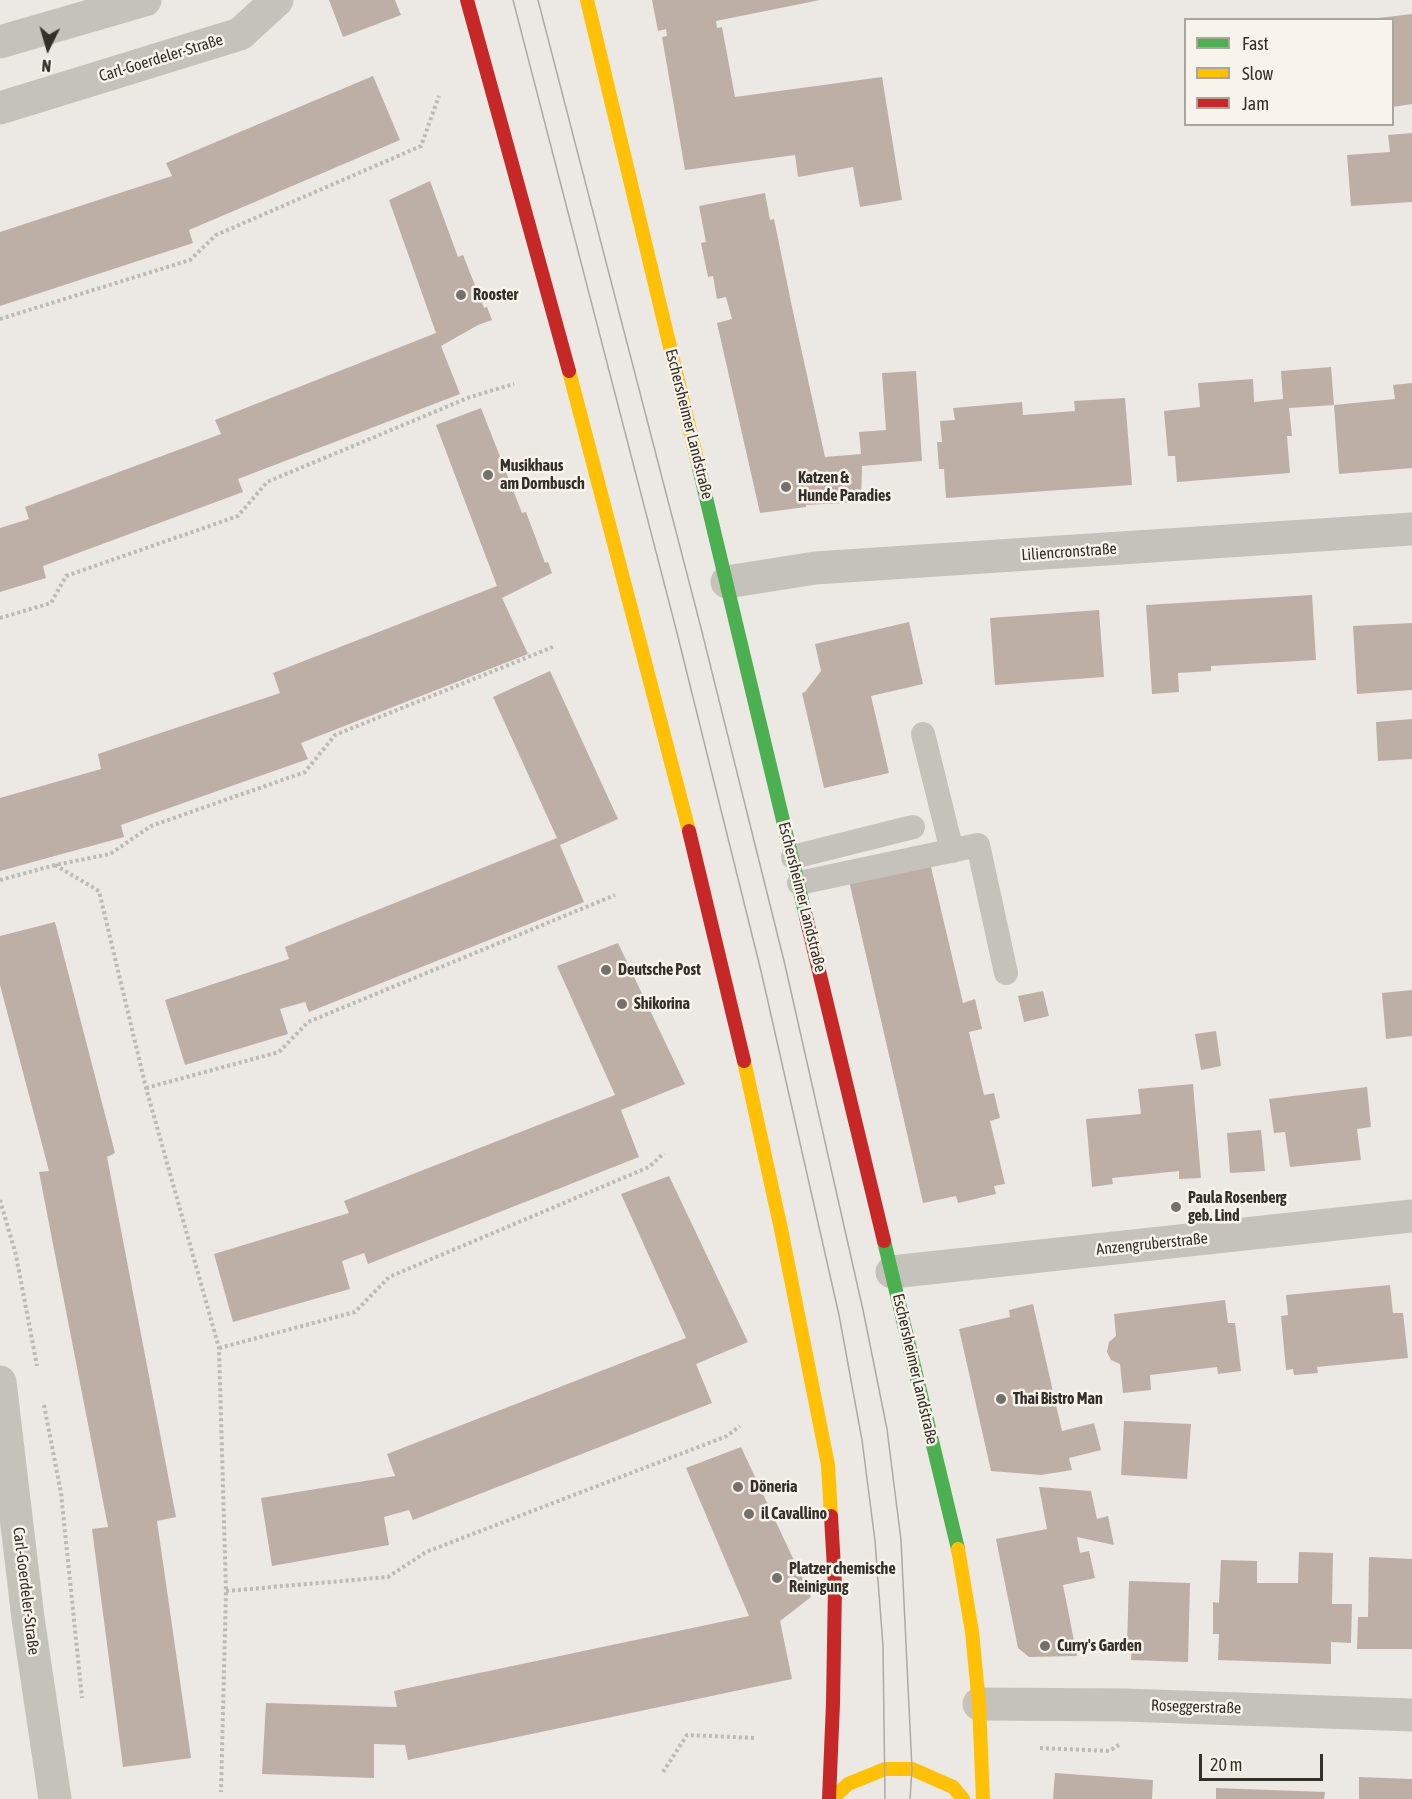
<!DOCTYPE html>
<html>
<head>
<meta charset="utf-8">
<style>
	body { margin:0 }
	#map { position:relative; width:1412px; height:1799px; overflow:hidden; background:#ece8e3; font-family:"Asap Condensed",sans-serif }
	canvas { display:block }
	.legend { position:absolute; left:1184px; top:18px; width:210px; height:108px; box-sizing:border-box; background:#f8f3eb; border:2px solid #aaa59e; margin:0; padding:8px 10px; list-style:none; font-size:18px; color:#352f2a }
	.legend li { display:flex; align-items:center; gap:12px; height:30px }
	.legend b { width:30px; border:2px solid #aaa59e }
	.north { position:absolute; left:18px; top:18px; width:60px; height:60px; -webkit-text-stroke:4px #f8f3eb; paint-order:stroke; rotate:185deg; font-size:16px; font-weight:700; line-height:24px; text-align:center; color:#352f2a }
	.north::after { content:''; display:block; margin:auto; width:21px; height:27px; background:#352f2a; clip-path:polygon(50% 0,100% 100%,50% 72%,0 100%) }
	.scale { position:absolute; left:1199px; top:1754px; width:124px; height:27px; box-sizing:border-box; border:3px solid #352f2a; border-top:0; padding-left:8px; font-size:18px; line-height:21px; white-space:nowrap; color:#352f2a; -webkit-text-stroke:4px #f8f3eb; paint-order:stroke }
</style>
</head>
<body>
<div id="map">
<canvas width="1412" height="1799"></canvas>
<ul class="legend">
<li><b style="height:8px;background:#4caf50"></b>Fast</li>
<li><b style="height:8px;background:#ffc107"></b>Slow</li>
<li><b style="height:8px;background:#c62828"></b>Jam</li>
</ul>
<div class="north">N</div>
<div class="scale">20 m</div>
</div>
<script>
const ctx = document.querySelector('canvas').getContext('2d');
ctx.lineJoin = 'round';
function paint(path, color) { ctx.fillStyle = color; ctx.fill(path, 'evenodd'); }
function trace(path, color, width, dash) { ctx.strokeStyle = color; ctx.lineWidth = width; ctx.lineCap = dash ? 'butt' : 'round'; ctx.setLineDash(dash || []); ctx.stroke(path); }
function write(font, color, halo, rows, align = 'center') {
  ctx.font = font + ' "Asap Condensed",sans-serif'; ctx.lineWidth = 5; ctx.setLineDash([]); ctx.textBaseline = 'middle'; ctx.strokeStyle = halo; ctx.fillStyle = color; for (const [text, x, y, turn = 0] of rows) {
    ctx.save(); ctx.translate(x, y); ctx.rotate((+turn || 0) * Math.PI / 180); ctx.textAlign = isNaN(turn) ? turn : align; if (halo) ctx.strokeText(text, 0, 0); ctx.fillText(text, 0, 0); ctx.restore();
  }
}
const building = new Path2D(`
	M329,0H395L401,15L343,37Z
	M652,0H820L716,21L717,28L722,27L735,97L882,77L902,200L860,207L853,167L798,177L795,155L685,170L662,37L667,36L666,29L658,31Z
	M1412,14V104L1392,107V20H1378V18Z
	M373,76L400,140L189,230L193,243L0,306V232L172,176L166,163Z
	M1412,133V202L1351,206L1347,155L1390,152L1388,135Z
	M430,181L458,257L463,255L484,308L487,307L492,320L478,325L441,346L460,394L238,479L243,492L43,566L46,578L0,592V528L29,519L25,507L221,434L215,420L436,333L389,200Z
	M765,193L770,220L774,219L792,307L825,457L861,454L859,432L886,430L882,373L916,371L922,461L862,466L861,502L806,505V507L760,513L717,323L732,319L726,297L717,299L713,276L708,277L701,243L706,242L699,206Z
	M1331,367L1334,405L1289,408L1292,436H1287L1290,473L1177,482L1175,456H1168L1164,411L1200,407L1198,383L1253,379L1254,402L1283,399L1281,371Z
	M1412,383V468L1339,474L1334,405L1395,399L1393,385Z
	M1125,398L1132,485L946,498L944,469H939L937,442H942L940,421L955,420L953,408L1022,402L1023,415L1075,411L1074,401Z
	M481,408L522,513L526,512L545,563L548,562L552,573L502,598L528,654L301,743L308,759L121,825L124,837L0,871V798L101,769L98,754L280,693L273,673L497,586L436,425Z
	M1312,595L1316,660L1211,666V671L1178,673L1179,692L1152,694L1146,605Z
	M1099,610L1104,677L995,685L990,618Z
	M909,622L923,684L871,696L889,773L824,788L802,693L805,692L821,671L815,644Z
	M1412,623V690L1357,694L1353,626Z
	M550,671L618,819L560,845L584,902L309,1012L305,1002L280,1009L288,1034L185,1065L165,1000L289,959L285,947L557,838L493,697Z
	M1412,719V759L1378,761L1376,722Z
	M930,863L963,1003L975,999L982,1029L969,1032L984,1095L994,1093L1000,1118L990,1121L1005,1184L994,1186L996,1194L958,1203L956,1196L923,1203L849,881Z
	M55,922L115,1153L107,1157L176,1517L157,1521L191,1758L123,1767L92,1529L108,1527L39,1172L49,1171L0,985V936Z
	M618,943L685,1084L621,1110L639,1157L368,1264L364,1253L342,1261L350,1289L233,1322L214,1254L349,1213L344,1201L615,1095L557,966Z
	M1412,990V1036L1386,1039L1382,993Z
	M1043,991L1049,1016L1024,1022L1018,996Z
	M1216,1031L1221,1066L1201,1070L1195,1034Z
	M1193,1084L1201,1178L1179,1179V1171L1112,1178L1113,1184L1092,1187L1086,1119L1141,1114L1138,1089Z
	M1367,1087L1371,1127L1357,1129L1361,1160L1290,1167L1285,1132L1274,1133L1269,1099Z
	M1261,1130L1265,1171L1230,1173L1227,1133Z
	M669,1176L748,1342L696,1364L712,1403L413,1520L409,1510L384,1517L389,1545L272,1566L261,1498L395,1476L387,1454L686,1338L621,1194Z
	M1390,1285L1393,1313H1403L1408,1358L1317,1367L1318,1373L1294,1375L1293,1369L1286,1370L1281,1316L1288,1315L1286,1295Z
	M1225,1300L1228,1323H1235L1241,1371L1218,1374L1217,1367L1150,1375L1151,1390L1123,1393L1120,1364L1111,1360L1107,1352L1109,1342L1116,1336L1114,1314Z
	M1033,1304L1062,1431L1094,1423L1101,1450L1069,1458L1072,1470L1041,1475L991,1471L959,1329L1010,1317L1009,1310Z
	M1124,1421L1191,1424L1187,1479L1121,1475Z
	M741,1447L811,1597L780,1621L792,1679L408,1760L405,1745L374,1744V1778L262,1774L266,1703L397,1707L394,1691L749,1616L686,1468Z
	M1039,1487L1091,1491L1097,1519L1108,1516L1114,1545L1077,1537L1080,1553L1089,1551L1095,1578L1063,1585L1077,1656L1029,1657L1018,1648L996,1539L1047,1529Z
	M1299,1552L1333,1553L1332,1604H1352L1351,1643L1331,1642V1664L1218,1660L1219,1634H1213V1602L1219,1603L1221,1560L1257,1561V1583H1298Z
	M1369,1557L1412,1559V1649H1357L1358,1617H1368Z
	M1129,1581L1190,1583L1188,1662L1131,1660L1132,1644H1127Z
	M1055,1773L1153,1780L1152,1799H1053Z
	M1359,1777L1412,1779V1799H1359Z
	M1216,1788L1325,1792L1324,1799H1216Z`);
const path = new Path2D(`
	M0,319L190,260L216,235L421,146L439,96
	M0,618L51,603L66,576L238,516L267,482L470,397L514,384
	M55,865L99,891L146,1088L219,1348L226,1591L221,1792
	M0,880L55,865L110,854L151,826L305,772L335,735L553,647
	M146,1088L279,1052L308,1022L615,895
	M0,1200L16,1255L37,1366
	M219,1348L355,1312L389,1277L649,1167L664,1153
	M44,1405L61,1493L82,1698
	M226,1591L388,1577L426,1552L727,1436L740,1426
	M1040,1748L1109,1751L1119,1745
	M663,1772L687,1735L756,1738`);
const lane = new Path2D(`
	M923,734L952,851
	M793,857L913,827
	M799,883L978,845L1006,973`);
const street = new Path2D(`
	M0,42L145,0
	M0,108L240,34L277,0
	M727,582L815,568L1412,529
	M892,1272L1412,1216
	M0,1382L28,1618L55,1799
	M979,1704L1125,1705L1412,1715`);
const fast = new Path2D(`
	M698,464L806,917
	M884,1241L958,1549`);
const slow = new Path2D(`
	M587,0L698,464
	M569,371L689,831
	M744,1061L781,1229L828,1465L831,1516
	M958,1549L972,1632L979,1704L983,1799
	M832,1799L848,1784L885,1769H912L953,1787L963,1799`);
const jam = new Path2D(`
	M467,0L569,371
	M689,831L744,1061
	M806,917L884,1241
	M829,1799L833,1703L835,1586L831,1516`);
const tram = new Path2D(`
	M513,0L676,629L761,971L839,1315L862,1440L875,1541L883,1646L885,1799
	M538,0L700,624L785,965L863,1310L887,1429L901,1540L912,1769L910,1799`);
const markers = [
	[461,295,6,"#75706b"],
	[488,475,6,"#75706b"],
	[786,487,6,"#75706b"],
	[606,970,6,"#75706b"],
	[622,1004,6,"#75706b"],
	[1176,1207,6,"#75706b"],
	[1001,1399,6,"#75706b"],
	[738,1487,6,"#75706b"],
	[749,1514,6,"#75706b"],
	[777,1578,6,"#75706b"],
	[1045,1646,6,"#75706b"]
];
const streetNames = [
	["Carl-Goerdeler-Straße",161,58,-17],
	["Eschersheimer Landstraße",689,424,76],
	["Liliencronstraße",1069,552,-4],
	["Eschersheimer Landstraße",802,897,76],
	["Anzengruberstraße",1152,1244,-6],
	["Eschersheimer Landstraße",915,1369,77],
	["Carl-Goerdeler-Straße",26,1591,83],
	["Roseggerstraße",1196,1707,2]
];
const poiNames = [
	["Rooster",473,295],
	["Musikhaus",500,466],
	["am Dornbusch",500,484],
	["Katzen &",798,478],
	["Hunde Paradies",798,496],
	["Deutsche Post",618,970],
	["Shikorina",634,1004],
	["Paula Rosenberg",1188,1198],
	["geb. Lind",1188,1216],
	["Thai Bistro Man",1013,1399],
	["Döneria",750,1487],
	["il Cavallino",761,1514],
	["Platzer chemische",789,1569],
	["Reinigung",789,1587],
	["Curry's Garden",1057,1646]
];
paint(building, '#beafa6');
trace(path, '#bdb9b4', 4, [3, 3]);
trace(lane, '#c5c1bb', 24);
trace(street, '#c5c1bb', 33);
trace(fast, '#4caf50', 14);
trace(slow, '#ffc107', 14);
trace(jam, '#c62828', 14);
trace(tram, '#ada9a5', 1.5);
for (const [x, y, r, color] of markers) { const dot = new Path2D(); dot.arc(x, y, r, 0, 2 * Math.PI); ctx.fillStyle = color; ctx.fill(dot); trace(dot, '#f8f3eb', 2); }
write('16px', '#352f2a', '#f8f3eb', streetNames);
write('bold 16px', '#352f2a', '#f8f3eb', poiNames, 'left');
</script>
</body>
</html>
